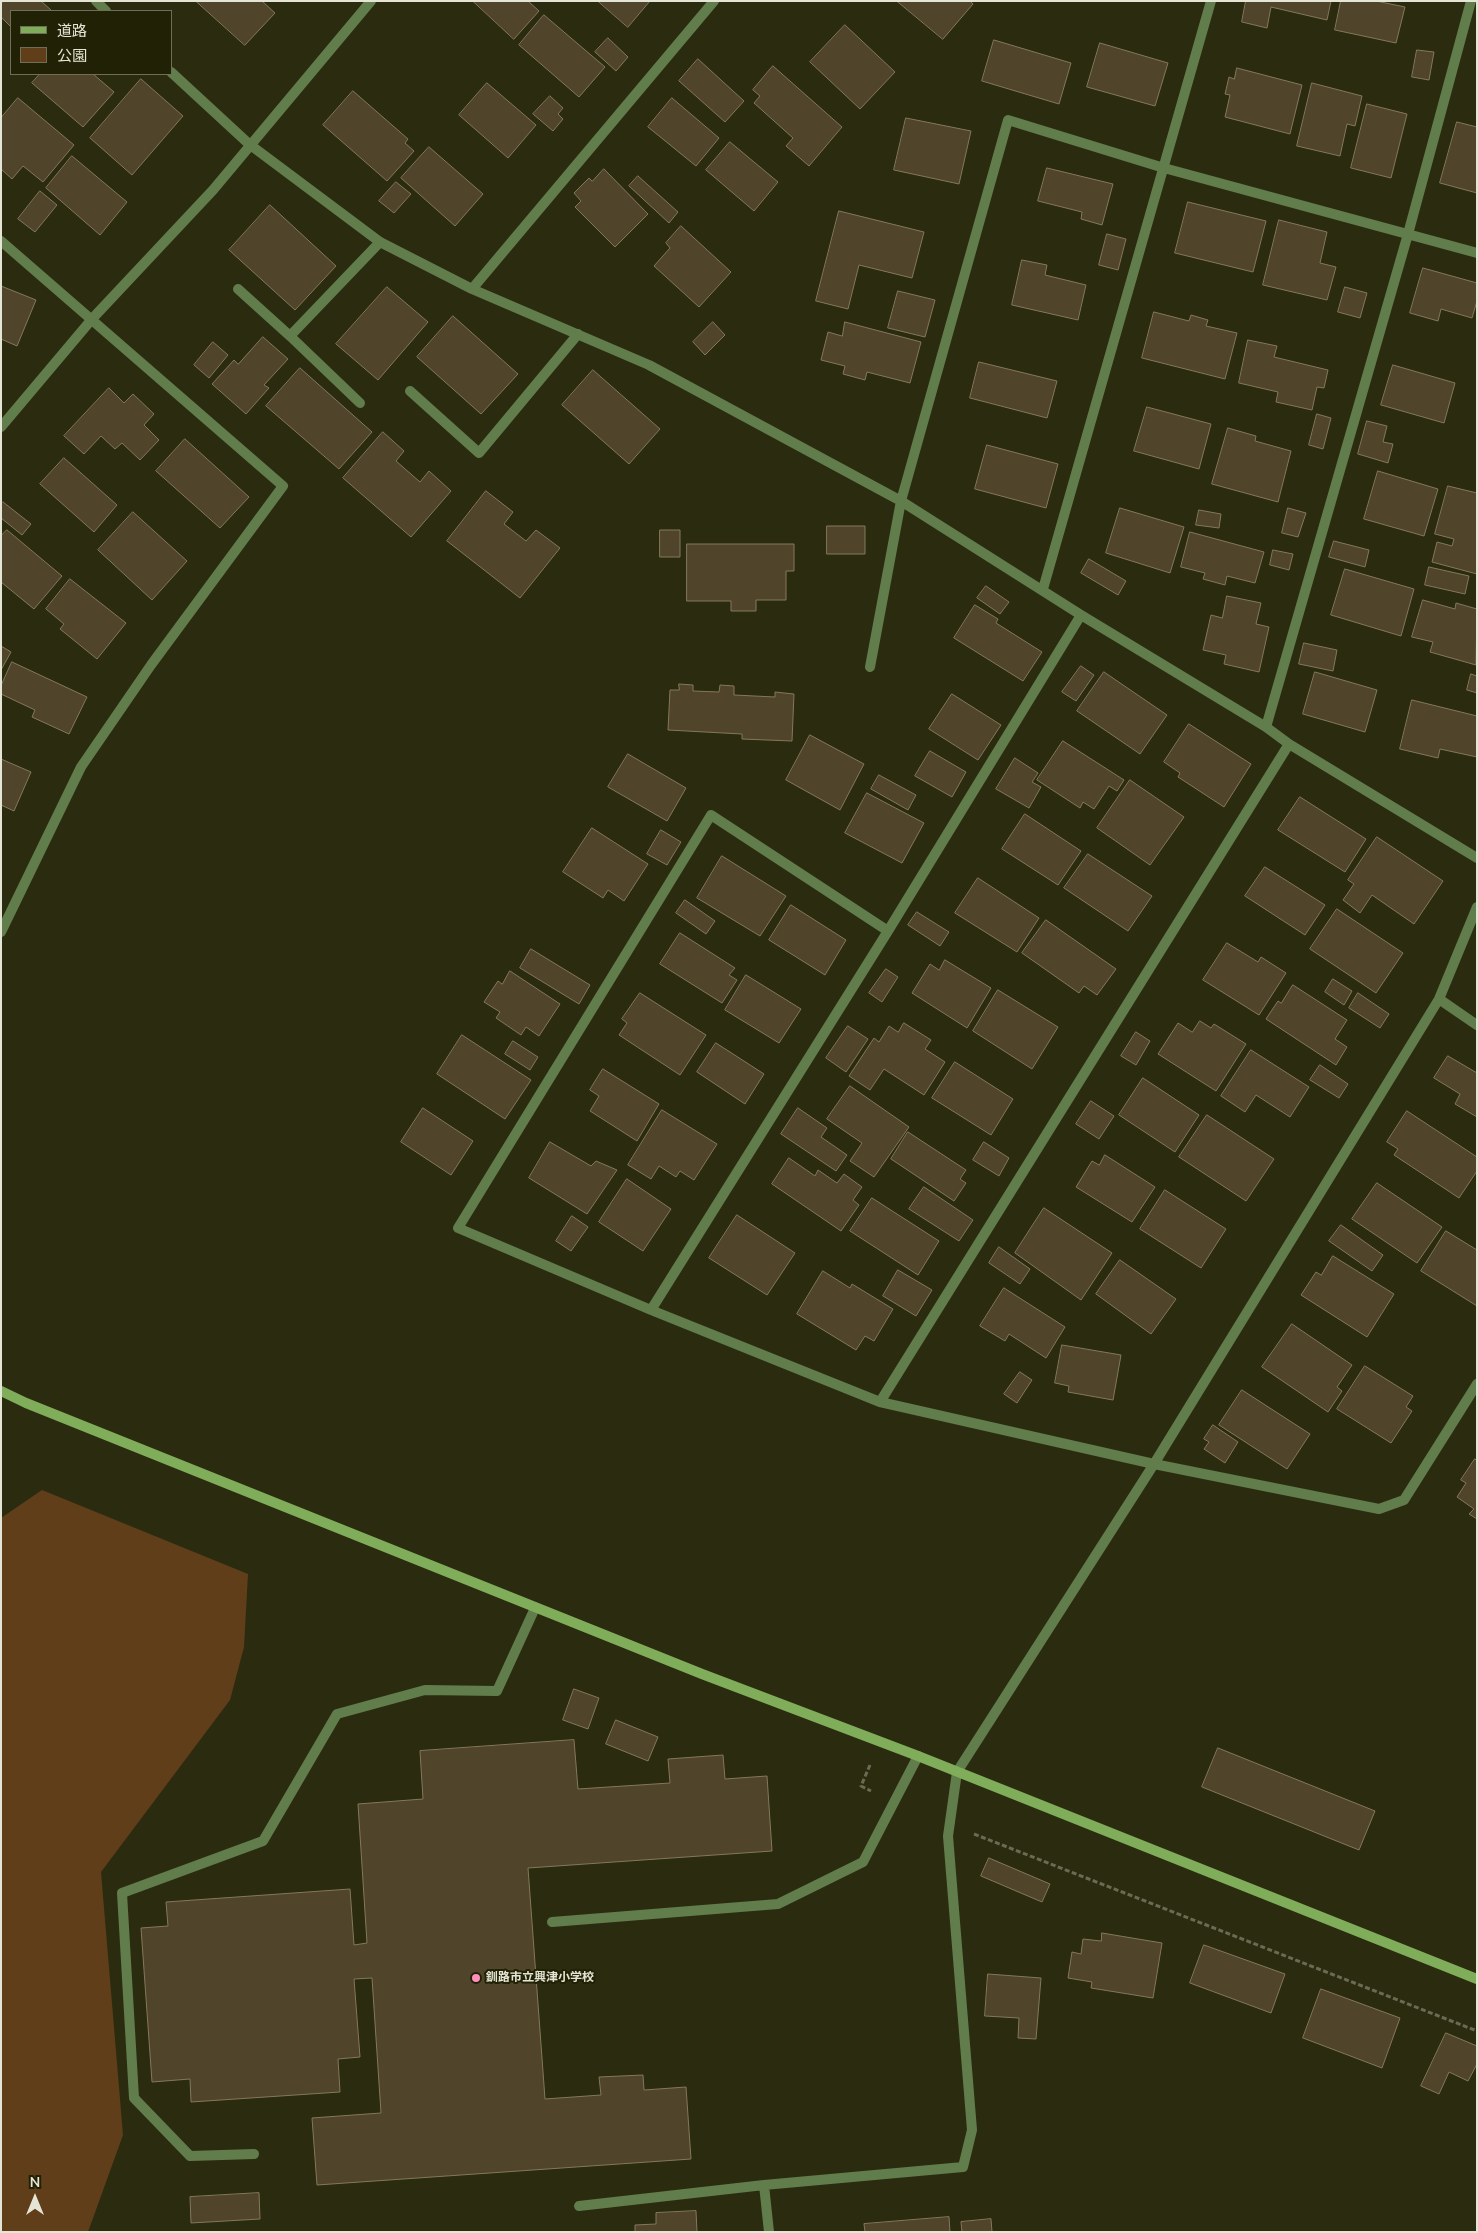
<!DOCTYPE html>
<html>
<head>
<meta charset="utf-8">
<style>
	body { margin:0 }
	#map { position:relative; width:1478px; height:2233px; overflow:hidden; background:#2b2b10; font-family:"Nunito Sans","Noto Sans JP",sans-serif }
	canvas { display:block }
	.frame { position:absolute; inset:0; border:2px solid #e4e5d4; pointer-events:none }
	.legend { position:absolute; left:10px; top:10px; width:162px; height:65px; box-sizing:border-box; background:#212106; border:1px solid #6f6f58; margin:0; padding:6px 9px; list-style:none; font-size:15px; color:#e4e5d4 }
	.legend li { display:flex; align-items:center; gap:10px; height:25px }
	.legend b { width:25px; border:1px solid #6f6f58 }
	.north { position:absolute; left:10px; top:2173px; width:50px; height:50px; -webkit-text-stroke:4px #212106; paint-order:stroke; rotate:0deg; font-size:14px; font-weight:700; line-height:20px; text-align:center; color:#e4e5d4 }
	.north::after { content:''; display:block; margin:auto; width:18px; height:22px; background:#e4e5d4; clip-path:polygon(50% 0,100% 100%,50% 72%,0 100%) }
</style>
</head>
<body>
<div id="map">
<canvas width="1478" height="2233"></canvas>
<div class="frame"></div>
<ul class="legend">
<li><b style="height:6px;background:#7fad5a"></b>道路</li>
<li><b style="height:14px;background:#603e1a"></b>公園</li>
</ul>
<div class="north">N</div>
</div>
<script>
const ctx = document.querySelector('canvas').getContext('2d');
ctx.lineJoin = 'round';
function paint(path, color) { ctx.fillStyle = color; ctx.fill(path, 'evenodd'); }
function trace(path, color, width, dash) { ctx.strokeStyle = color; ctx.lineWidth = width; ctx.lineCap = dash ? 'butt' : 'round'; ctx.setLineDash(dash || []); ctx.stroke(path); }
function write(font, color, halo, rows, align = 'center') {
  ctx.font = font + ' "Nunito Sans","Noto Sans JP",sans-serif'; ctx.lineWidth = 4; ctx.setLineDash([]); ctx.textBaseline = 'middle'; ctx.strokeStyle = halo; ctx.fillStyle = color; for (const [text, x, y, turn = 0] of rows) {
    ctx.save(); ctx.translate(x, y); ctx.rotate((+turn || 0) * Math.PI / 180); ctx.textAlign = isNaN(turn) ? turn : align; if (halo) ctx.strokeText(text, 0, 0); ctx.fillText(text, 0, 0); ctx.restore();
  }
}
const green = new Path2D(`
	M42,1490L248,1574L244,1647L230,1700L101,1872L123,2135L88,2232H1V1518Z`);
const building = new Path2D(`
	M4,1H41L52,11H11V27L1,17V4Z
	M196,1H262L275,13L245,45Z
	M473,1H528L539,11L514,39Z
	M598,1H650L628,27Z
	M897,1H970L973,4L943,39Z
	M1246,1H1331L1327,20L1271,7L1267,28L1242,22Z
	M1341,1H1376L1405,7L1396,43L1335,30Z
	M544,15L605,67L579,97L519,45Z
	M845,25L895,72L860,109L810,62Z
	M608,38L628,57L616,71L595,52Z
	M994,40L1071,63L1059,104L982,81Z
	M1100,43L1168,63L1155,106L1087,87Z
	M1417,50L1434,52L1429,80L1412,77Z
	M698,59L744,101L725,122L679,81Z
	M773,66L842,127L809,166L786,146L793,138L754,103L760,96L753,90Z
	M1237,68L1302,85L1290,134L1225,117L1230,95L1225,94L1229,77L1234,79Z
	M40,74H93L114,92L83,127L32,83Z
	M141,79L183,116L132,175L90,138Z
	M487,83L536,125L508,158L459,115Z
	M1312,83L1362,96L1355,126L1347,124L1340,156L1297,146Z
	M353,91L408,139L405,143L414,151L387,181L323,125Z
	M550,96L563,108L558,114L563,119L553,131L533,114Z
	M18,98L74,145L43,182L23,166L12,179L1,169V118Z
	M672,98L719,138L696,166L648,127Z
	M1367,104L1407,114L1391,178L1351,168Z
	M906,118L971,131L959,184L894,170Z
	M1457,122L1477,127V193L1440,183Z
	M730,142L778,182L754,211L706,170Z
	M429,147L483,194L455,226L401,178Z
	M72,156L127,202L100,235L46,188Z
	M1047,168L1113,184L1102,225L1081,219L1082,212L1038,201Z
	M604,169L648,214L615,247L575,207L581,201L574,193L589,178L592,181Z
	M638,176L678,212L669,223L629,186Z
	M396,182L411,194L394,213L379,201Z
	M40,191L57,205L35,232L18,219Z
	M1188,202L1266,221L1253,272L1175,253Z
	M270,205L336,266L295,310L229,250Z
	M839,211L924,232L912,278L859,265L848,309L816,301Z
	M1279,220L1327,232L1320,263L1336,267L1327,300L1263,285Z
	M681,226L731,272L699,307L654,266L670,248L666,243Z
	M1107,234L1126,239L1118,270L1099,265Z
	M1022,260L1047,265L1045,275L1086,285L1078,320L1012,305Z
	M1423,268L1477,283V301L1472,318L1441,309L1438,321L1410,313Z
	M1,286L36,300L17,346L1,339Z
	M387,287L428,322L378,380L336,344Z
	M1345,287L1367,293L1360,318L1338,312Z
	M898,291L935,300L925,337L888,328Z
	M1154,312L1189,321L1191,315L1208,320L1206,326L1237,333L1225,379L1142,358Z
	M453,316L518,374L481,414L417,357Z
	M713,322L725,335L705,355L693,342Z
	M845,322L921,342L910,383L867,372L865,380L843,374L845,366L821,360L828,332L842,336Z
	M263,337L288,359L264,385L269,388L246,414L212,384L234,360L238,364Z
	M1248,340L1277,346L1274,357L1328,370L1324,388L1317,387L1312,410L1276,402L1278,392L1239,383Z
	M213,342L228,355L209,378L194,365Z
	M979,362L1057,381L1047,418L970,398Z
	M1393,365L1455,383L1444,423L1381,405Z
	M300,368L372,432L339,469L266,406Z
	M593,370L660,429L629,464L562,405Z
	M109,388L124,403L133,394L154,414L144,425L159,440L140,460L122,443L115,449L101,436L84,454L64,436Z
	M1147,407L1211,424L1199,469L1134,451Z
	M1317,414L1331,418L1323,449L1309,445Z
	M1367,421L1387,426L1383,442L1393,444L1388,463L1358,454Z
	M1228,428L1256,436L1255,441L1291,451L1278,502L1212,484Z
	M383,432L404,451L396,461L420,482L429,471L451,491L411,537L343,478Z
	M185,439L249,497L220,528L156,471Z
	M987,445L1058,464L1046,508L975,489Z
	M64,458L117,505L94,532L40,484Z
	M1378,471L1438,489L1424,536L1364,519Z
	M1448,486L1477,493V574L1432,562L1437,542L1452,546L1454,539L1435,534Z
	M486,491L513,512L504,524L526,541L536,530L560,548L520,598L447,541Z
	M3,502L31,524L22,535L1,518V504Z
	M1120,508L1184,527L1170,573L1106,553Z
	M1288,508L1306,513L1298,537L1282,533Z
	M1199,510L1221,514L1219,528L1196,525Z
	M133,512L187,561L152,600L98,550Z
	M827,526H865V554H827Z
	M7,530L62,576L34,609L1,582V536Z
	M660,530H680V557H660Z
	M1190,532L1264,552L1255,583L1227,576L1225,585L1203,579L1205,573L1181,567Z
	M1334,541L1369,550L1365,567L1329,557Z
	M687,544H794V571H786V600H756V611H731V601H687Z
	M1273,550L1293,554L1289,570L1270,565Z
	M1089,559L1126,581L1118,595L1081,573Z
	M1429,567L1469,576L1465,594L1425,585Z
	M1345,569L1414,589L1401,636L1331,615Z
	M70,579L126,623L97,659L60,629L64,624L46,609Z
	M986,586L1009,602L1000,614L977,598Z
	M1227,596L1261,603L1256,624L1269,627L1259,672L1224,664L1226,655L1203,650L1211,615L1222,618Z
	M1423,600L1455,609L1456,603L1477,609L1476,665L1430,652L1433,642L1412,637Z
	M975,605L998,619L996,623L1042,652L1023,681L954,638Z
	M1304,643L1337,650L1333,671L1299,664Z
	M1,646L11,652L1,670Z
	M12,662L87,697L69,734L32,717L35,710L1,694V686Z
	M1081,666L1094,675L1076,701L1062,692Z
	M1104,672L1167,715L1140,754L1077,711Z
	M1315,672L1377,690L1365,732L1303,714Z
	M1471,674L1477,676V693L1467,690Z
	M679,684L693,685V691L719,692L720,685L734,686V695L775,697V692L794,694L792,741L742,739V734L668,730L670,690H679Z
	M952,694L1001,725L978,760L929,729Z
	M1412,700L1477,716V757L1440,749L1438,758L1400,749Z
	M1189,724L1251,764L1224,807L1178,777L1180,773L1164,762Z
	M810,735L864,764L840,810L786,780Z
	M1063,741L1124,780L1117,791L1109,786L1094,809L1083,802L1080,808L1037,780Z
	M930,751L966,772L952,797L915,776Z
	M628,754L686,788L667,821L608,787Z
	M1015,758L1038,773L1032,782L1041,787L1029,808L996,789Z
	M1,759L31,772L14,811L1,805Z
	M879,775L916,795L908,810L871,789Z
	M1130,780L1184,817L1150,865L1097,828Z
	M867,793L924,823L902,863L845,833Z
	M1300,797L1366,839L1345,872L1278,830Z
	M1025,814L1081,851L1058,885L1002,849Z
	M592,828L648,864L624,901L608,890L603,898L563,872Z
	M661,830L681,842L667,865L647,854Z
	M1377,837L1443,881L1414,924L1372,895L1360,913L1343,900L1354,884L1348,880Z
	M1088,854L1152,896L1128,931L1064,888Z
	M722,856L786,896L760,936L697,898Z
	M1265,867L1325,905L1305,935L1245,896Z
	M978,878L1039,918L1017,952L955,913Z
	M685,900L715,921L706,934L676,913Z
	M791,905L846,940L825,975L769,940Z
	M1337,909L1403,953L1376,993L1310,949Z
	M917,912L949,932L940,946L908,925Z
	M1046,920L1116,969L1097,995L1084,986L1079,993L1022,953Z
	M680,933L735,968L729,975L737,980L722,1003L660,964Z
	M1227,943L1258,962L1261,957L1286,973L1259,1015L1203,980Z
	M531,949L590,985L579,1004L520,968Z
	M945,960L991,988L967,1028L912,993L930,964L939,970Z
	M886,969L898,977L882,1002L869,993Z
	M510,971L560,1004L539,1036L526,1027L521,1035L496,1018L500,1012L484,1002L498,981L502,984Z
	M746,975L801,1009L779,1043L725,1010Z
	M1333,979L1352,991L1344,1005L1325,992Z
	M1293,985L1347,1020L1335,1039L1347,1047L1336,1065L1266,1019L1278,1001L1281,1003Z
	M998,990L1058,1027L1032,1069L973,1031Z
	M640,993L706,1035L680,1075L619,1035L627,1023L622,1019Z
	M1358,993L1389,1014L1380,1028L1349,1008Z
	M1200,1021L1211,1028L1214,1024L1246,1044L1216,1091L1158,1054L1178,1023L1192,1032Z
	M904,1023L931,1040L925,1049L945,1062L924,1095L884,1069L870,1090L849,1076L874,1038L879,1042L889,1026L898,1032Z
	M848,1026L868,1039L846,1072L826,1058Z
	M1136,1032L1150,1041L1136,1065L1121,1056Z
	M462,1035L531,1080L505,1119L437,1074Z
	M513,1041L538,1057L530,1070L505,1054Z
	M716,1043L764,1074L745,1104L697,1072Z
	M1251,1050L1309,1087L1290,1117L1256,1095L1245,1112L1221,1096Z
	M1448,1056L1477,1073V1117L1455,1104L1460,1094L1434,1078Z
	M955,1062L1013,1099L991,1135L932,1098Z
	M1320,1065L1348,1084L1339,1098L1310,1080Z
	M603,1069L659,1104L637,1141L590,1111L599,1096L590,1090Z
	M1143,1078L1199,1115L1175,1152L1119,1115Z
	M850,1086L909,1127L874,1177L850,1161L862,1143L827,1119Z
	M1091,1101L1114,1116L1099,1139L1076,1124Z
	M423,1108L473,1141L451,1175L401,1142Z
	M798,1108L827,1128L821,1137L847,1155L836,1171L781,1134Z
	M662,1110L717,1144L694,1180L680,1171L676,1177L659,1166L651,1179L628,1165Z
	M1407,1111L1477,1157V1171L1459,1198L1394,1155L1398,1149L1387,1142Z
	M1207,1115L1274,1159L1246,1201L1179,1157Z
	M908,1132L966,1170L960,1179L966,1183L954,1201L891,1159Z
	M550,1142L591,1166L596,1161L617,1170L587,1214L529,1178Z
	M984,1142L1009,1158L999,1176L973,1160Z
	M1105,1155L1155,1187L1132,1222L1076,1187L1092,1161L1099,1165Z
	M789,1158L815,1176L818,1170L837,1183L844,1174L862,1187L853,1200L859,1205L841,1231L772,1184Z
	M627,1179L671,1209L643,1251L599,1222Z
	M1377,1183L1442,1227L1417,1263L1352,1219Z
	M924,1187L973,1220L959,1241L909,1209Z
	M1165,1190L1226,1229L1201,1268L1140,1229Z
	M872,1198L939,1241L918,1275L850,1231Z
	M1044,1208L1112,1253L1081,1300L1015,1253Z
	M737,1215L795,1253L767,1295L709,1258Z
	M572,1216L588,1227L571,1251L556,1241Z
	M1341,1225L1383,1255L1372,1271L1329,1241Z
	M1446,1231L1477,1250V1306L1421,1271Z
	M999,1247L1030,1269L1020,1284L989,1263Z
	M1333,1256L1394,1294L1367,1337L1301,1295L1316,1272L1321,1275Z
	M1120,1260L1176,1299L1151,1334L1096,1294Z
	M898,1270L932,1290L916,1316L883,1296Z
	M823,1271L850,1288L852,1284L893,1309L874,1341L865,1336L856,1350L797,1314Z
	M1004,1288L1065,1327L1046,1358L1009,1334L1005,1341L980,1326Z
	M1292,1324L1352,1365L1337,1387L1342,1391L1328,1412L1262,1367Z
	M1062,1345L1121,1355L1113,1400L1068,1392L1069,1386L1055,1383Z
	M1365,1366L1413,1396L1406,1407L1412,1411L1391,1443L1337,1409Z
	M1020,1372L1032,1380L1017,1403L1004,1394Z
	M1242,1390L1310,1434L1287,1469L1219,1425Z
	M1213,1425L1238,1442L1225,1463L1204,1449L1209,1442L1204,1439Z
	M1475,1459L1477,1461V1519L1469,1514L1474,1509L1457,1497L1466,1483L1461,1480Z
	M574,1689L599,1698L588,1729L563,1720Z
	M616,1720L658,1737L648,1761L606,1744Z
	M574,1740L578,1789L670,1783L668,1759L723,1755L725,1779L767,1776L772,1851L528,1868L545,2099L601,2095L599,2077L643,2075L644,2090L686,2087L691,2159L317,2185L312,2118L381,2113L372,1978L354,1979L360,2057L338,2059L340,2092L191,2102L190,2079L152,2082L141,1928L168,1926L166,1902L350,1889L354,1945L367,1943L358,1804L423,1799L420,1751Z
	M1218,1748L1375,1811L1359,1850L1202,1787Z
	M989,1858L1050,1884L1042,1902L981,1876Z
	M1102,1933L1162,1943L1153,1998L1091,1988L1092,1982L1068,1978L1072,1952L1081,1954L1083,1939L1101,1941Z
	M1204,1945L1285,1974L1271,2013L1190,1983Z
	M988,1974L1041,1978L1036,2039L1018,2038L1019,2018L985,2016Z
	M1321,1989L1400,2018L1382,2068L1303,2038Z
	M1446,2033L1477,2046V2064L1468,2081L1449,2072L1439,2094L1421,2086Z
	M259,2193L260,2219L191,2223L190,2197Z
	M696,2211L697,2232H635V2225L656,2224V2213Z
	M949,2217L950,2232H865L864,2224Z
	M991,2219L992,2232H962L961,2222Z`);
const path = new Path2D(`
	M870,1765L861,1786L871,1791
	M974,1834L1477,2031`);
const lane = new Path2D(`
	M238,289L290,336L380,242
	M290,336L360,403
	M410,391L479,453L578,334
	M552,1922L778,1904L863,1862L918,1756
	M254,2154L190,2156L134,2098L122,1893L263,1841L337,1714L425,1690L497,1691L535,1608`);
const street = new Path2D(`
	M96,1L106,11
	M171,72L249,144L380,242L472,289L649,365L901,501L1081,615L1266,727L1289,744L1477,858
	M1,241L283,486L151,665L81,767L1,932
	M472,289L714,1
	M1,427L92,319L213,190L371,1
	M1043,589L1211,1
	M870,667L901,501L1008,120L1164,168L1477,253
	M1266,727L1408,234L1471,1
	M888,931L711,815L458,1228L651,1310L880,1402L1154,1464L1379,1509L1404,1500L1477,1384
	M1439,999L1477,1025
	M651,1310L888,931L1081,615
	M880,1402L1289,744
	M764,2185L769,2232
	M579,2206L764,2185L963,2167L972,2130L948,1836L957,1772L1154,1464L1439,999L1477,907`);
const secondary = new Path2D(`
	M1,1391L26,1403L702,1674L918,1756L1477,1979`);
const markers = [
	[476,1978,5,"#ff8ebb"]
];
const poiNames = [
	["釧路市立興津小学校",486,1978]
];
paint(green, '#603e1a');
paint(building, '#50442a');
trace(building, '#84785c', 1);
trace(path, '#6b6b54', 3, [5, 2.5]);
trace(lane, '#617d4b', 10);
trace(street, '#617d4b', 10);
trace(secondary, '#7fad5a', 10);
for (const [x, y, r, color] of markers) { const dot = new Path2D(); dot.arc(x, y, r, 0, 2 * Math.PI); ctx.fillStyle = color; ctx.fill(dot); trace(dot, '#212106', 2); }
write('bold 12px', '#e4e5d4', '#212106', poiNames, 'left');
</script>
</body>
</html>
